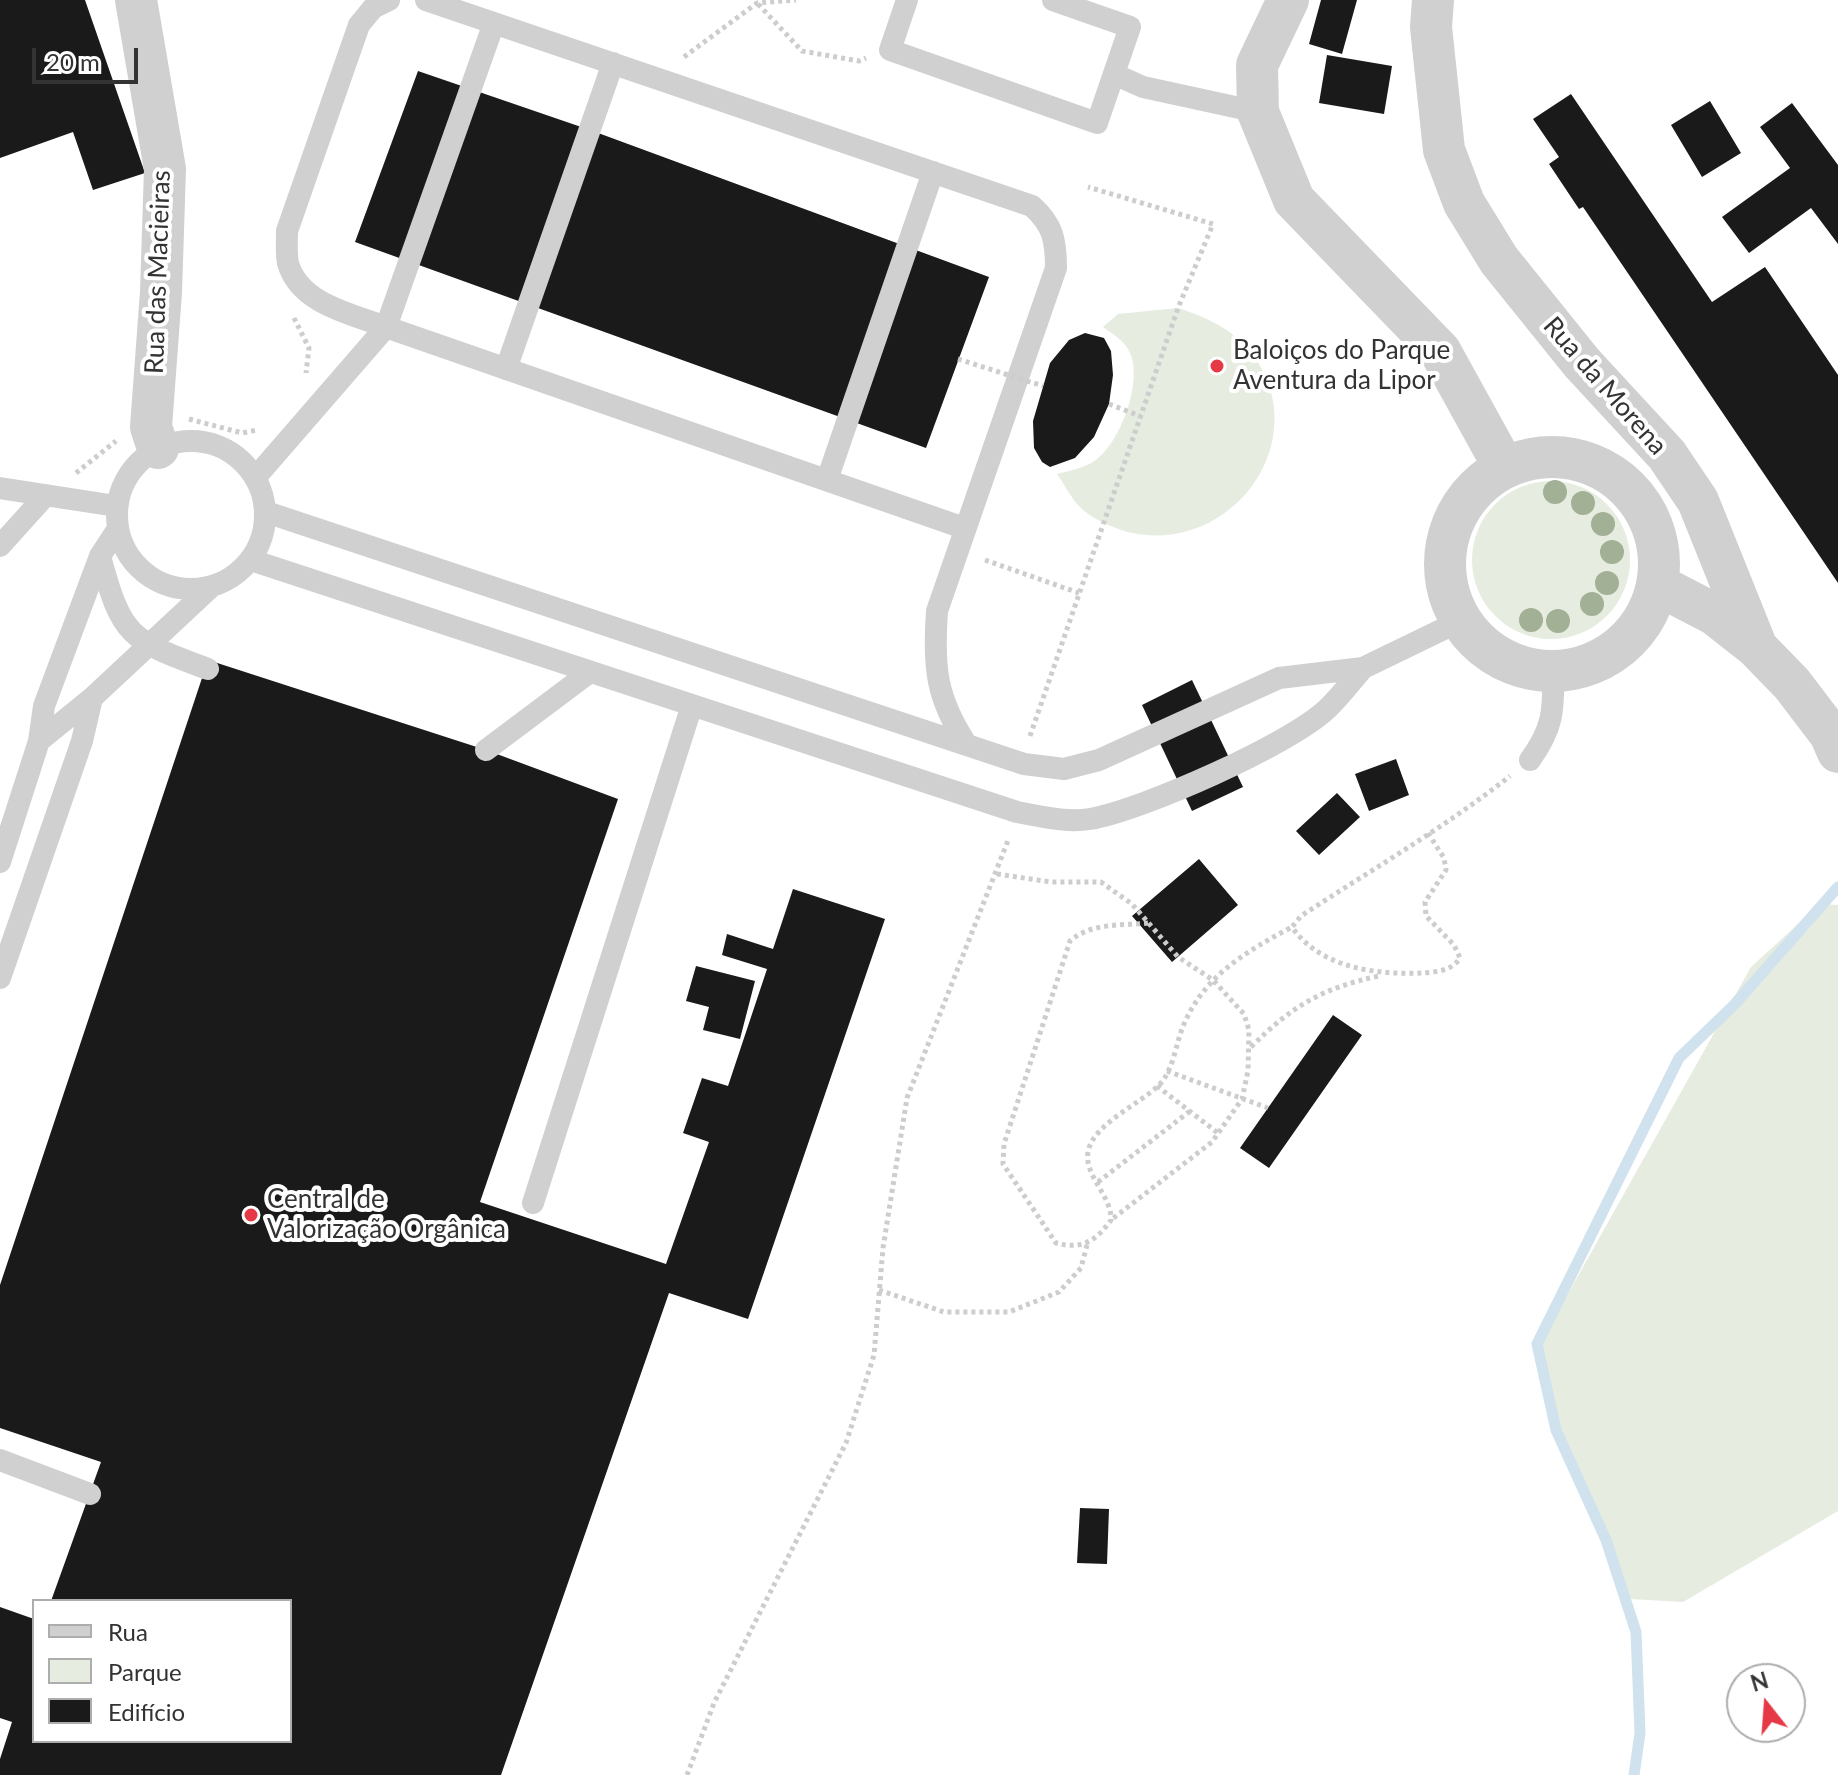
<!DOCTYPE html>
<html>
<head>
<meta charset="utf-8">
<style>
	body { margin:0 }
	#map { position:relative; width:1838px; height:1775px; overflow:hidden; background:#fff; font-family:Lato,sans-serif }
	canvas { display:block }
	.legend { position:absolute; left:32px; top:1599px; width:260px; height:144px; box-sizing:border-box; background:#fff; border:2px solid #adadad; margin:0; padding:10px 14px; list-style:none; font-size:24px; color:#333 }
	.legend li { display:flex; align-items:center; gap:16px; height:40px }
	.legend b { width:40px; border:2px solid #adadad }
	.north { position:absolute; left:1726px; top:1663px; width:80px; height:80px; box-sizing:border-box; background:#fff; border:2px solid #adadad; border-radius:50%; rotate:343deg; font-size:22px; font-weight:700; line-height:32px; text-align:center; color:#333 }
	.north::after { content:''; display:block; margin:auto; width:28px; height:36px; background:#e63946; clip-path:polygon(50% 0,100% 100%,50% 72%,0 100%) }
	.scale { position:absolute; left:32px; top:48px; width:106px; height:36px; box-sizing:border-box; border:4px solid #333; border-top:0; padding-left:10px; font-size:24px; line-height:28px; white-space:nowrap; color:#333; -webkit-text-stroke:6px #fff; paint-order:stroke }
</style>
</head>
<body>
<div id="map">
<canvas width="1838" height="1775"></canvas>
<ul class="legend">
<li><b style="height:10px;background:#d0d0d0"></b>Rua</li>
<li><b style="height:22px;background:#e6ecdf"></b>Parque</li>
<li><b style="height:22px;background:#1a1a1a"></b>Edifício</li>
</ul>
<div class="north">N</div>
<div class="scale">20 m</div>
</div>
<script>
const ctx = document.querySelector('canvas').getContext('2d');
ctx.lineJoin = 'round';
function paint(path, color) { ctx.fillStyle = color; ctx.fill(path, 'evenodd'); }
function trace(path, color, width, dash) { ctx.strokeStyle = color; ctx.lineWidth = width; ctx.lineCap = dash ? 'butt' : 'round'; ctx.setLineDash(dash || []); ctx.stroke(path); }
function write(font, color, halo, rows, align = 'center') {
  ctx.font = font + ' Lato,sans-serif'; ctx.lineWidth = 8; ctx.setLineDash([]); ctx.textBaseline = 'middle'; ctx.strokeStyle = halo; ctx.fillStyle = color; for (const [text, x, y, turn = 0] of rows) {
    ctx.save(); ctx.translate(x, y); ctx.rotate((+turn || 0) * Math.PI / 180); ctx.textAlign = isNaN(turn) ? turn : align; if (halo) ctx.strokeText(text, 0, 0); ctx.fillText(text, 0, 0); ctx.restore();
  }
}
const green = new Path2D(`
	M1178,308C1203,316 1233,329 1250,351C1318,437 1234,554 1132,533C1115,529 1089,518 1078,505C1070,496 1064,484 1057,474C1069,471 1083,468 1093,462C1120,445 1143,382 1130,353C1125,341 1113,334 1103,327L1118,314Z
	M1472 560a79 79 0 1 1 158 0a79 79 0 1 1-158 0Z
	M1820,904L1838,905V1511L1683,1602L1630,1599C1592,1515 1551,1435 1541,1342L1751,967Z`);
const stream = new Path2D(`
	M1634,1775L1640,1733L1636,1632L1606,1540L1556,1430L1537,1344L1679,1058L1734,1005L1838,887`);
const building = new Path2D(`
	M0,0H85L145,173L93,190L73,132L0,158Z
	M1321,0H1357L1342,54L1309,44Z
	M1327,55L1392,66L1384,114L1319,103Z
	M418,71L590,130L989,277L926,448L355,242Z
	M1571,94L1712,302L1765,267L1838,375V583L1583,207L1579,209L1549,164L1559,157L1533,119Z
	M1710,101L1741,153L1702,177L1671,125Z
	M1792,103L1838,165V244L1811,208L1749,253L1722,217L1790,168L1760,127Z
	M1085,333L1104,338L1111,351L1113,375L1109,404L1094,437L1075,458L1050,467L1042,462L1034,448L1033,421L1050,363L1069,340Z
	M208,660L486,750L618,799L480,1202L666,1264L709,1142L683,1133L702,1078L728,1086L767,969L722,955L727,934L773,949L793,889L885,919L748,1319L669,1293L501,1775H0V1759L12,1722L0,1718V1607L34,1619V1741H290V1601H51L101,1462L0,1428V1285Z
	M1192,680L1243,787L1192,811L1142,705Z
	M1396,759L1409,795L1369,811L1355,774Z
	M1337,793L1360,817L1319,855L1296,831Z
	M1199,859L1238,905L1172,962L1132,916Z
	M696,966L755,981L740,1039L703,1030L709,1007L686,1001Z
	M1333,1015L1362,1035L1269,1168L1240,1148Z
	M1080,1508L1109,1509L1107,1564L1077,1563Z`);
const path = new Path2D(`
	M758,4L802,51L859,61L866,58
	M684,57L757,3L796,0
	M294,318L309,348L306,373
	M1109,404L1140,416
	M189,419L242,433L257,430
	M76,473L116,441
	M985,560L1079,593
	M1030,736L1178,308L1213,224L1088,187
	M1428,833L1444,858L1446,870L1425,902L1426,916L1454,945L1460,958C1452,971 1436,972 1422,973C1376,975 1320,968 1292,927L1301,916C1371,870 1444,828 1510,776
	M997,874L1051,882H1101L1132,904L1178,957L1213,980L1244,1014L1249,1030L1248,1071L1242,1099L1212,1142L1111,1220
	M1148,923C1121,926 1092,922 1070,941L1004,1144L1003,1164L1056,1243C1082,1250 1096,1241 1111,1220C1112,1196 1084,1176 1088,1152C1093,1124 1140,1104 1159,1085C1172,1073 1176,1045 1182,1029C1202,977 1245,952 1292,927
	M1251,1047C1292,1006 1322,988 1379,976
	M1167,1071L1268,1108
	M1157,1086L1218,1133
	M1098,1182L1190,1111
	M879,1290L944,1312H1009L1059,1292L1081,1268L1087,1245
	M687,1775L714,1703L846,1443L874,1355L883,1248L907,1098L1009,838`);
const service = new Path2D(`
	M426,0L1032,206C1053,225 1056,240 1056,268L937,611C933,667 936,698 967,745
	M907,0L890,50L1097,123L1130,27L1053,0
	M494,23L386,327L964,528
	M1116,75L1143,87L1258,112
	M506,369L613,63
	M117 515a74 74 0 1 1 148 0a74 74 0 1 1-148 0Z
	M255,478L386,327C352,314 299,304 288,263C286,254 287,241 287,231L359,25L373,8L389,0
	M827,480L933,172
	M0,488L116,506
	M266,512L1024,764L1064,769L1099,760L1279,678L1363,668L1460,621
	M0,546L46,495
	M100,556C122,638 130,640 208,669
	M251,560L1017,812C1040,816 1066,823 1090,819C1142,810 1289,745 1327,709C1340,697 1351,682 1363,668
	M39,741L92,698
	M486,750L590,672
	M1530,760C1553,728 1554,711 1553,672
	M0,862L39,741L44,706L100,556L117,530
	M0,978L82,741L92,698L211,587
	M533,1203L692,705
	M0,1460L90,1494`);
const minor = new Path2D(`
	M136,0L165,169L161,292L151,427L158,448
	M1288,0L1257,65L1258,112L1294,200L1440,351L1504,467
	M1433,0L1431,27L1444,150L1464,203L1499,260L1582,363L1667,455L1698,501L1757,648L1792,684L1830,734L1838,752
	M1445 564a107 107 0 1 1 214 0a107 107 0 1 1-214 0Z
	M1658,585L1714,614L1756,647`);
const pathBridge = new Path2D(`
	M958,359L1043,386`);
const trees = [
	[1555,492],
	[1583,503],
	[1603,524],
	[1612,552],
	[1607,583],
	[1592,604],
	[1531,620],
	[1558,621]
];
const markers = [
	[1217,366,8,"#e63946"],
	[251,1215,8,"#e63946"]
];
const streetNames = [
	["Rua das Macieiras",158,272,-88],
	["Rua da Morena",1605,386,49]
];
const poiNames = [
	["Baloiços do Parque",1233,351],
	["Aventura da Lipor",1233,381],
	["Central de",267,1200],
	["Valorização Orgânica",267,1230]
];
paint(green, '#e6ecdf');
trace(stream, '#cfe2ee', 11);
paint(building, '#1a1a1a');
trace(path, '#cdcdcd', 5, [4, 4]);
trace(service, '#d0d0d0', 22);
trace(minor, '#d0d0d0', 42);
trace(pathBridge, '#cdcdcd', 5, [4, 4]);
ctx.fillStyle = '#a2b095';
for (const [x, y] of trees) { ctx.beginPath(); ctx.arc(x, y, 12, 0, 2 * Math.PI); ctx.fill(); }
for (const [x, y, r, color] of markers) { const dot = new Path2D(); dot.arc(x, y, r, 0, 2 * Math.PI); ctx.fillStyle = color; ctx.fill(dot); trace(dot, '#fff', 3); }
write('26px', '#333', '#fff', streetNames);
write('26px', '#333', '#fff', poiNames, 'left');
</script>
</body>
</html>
